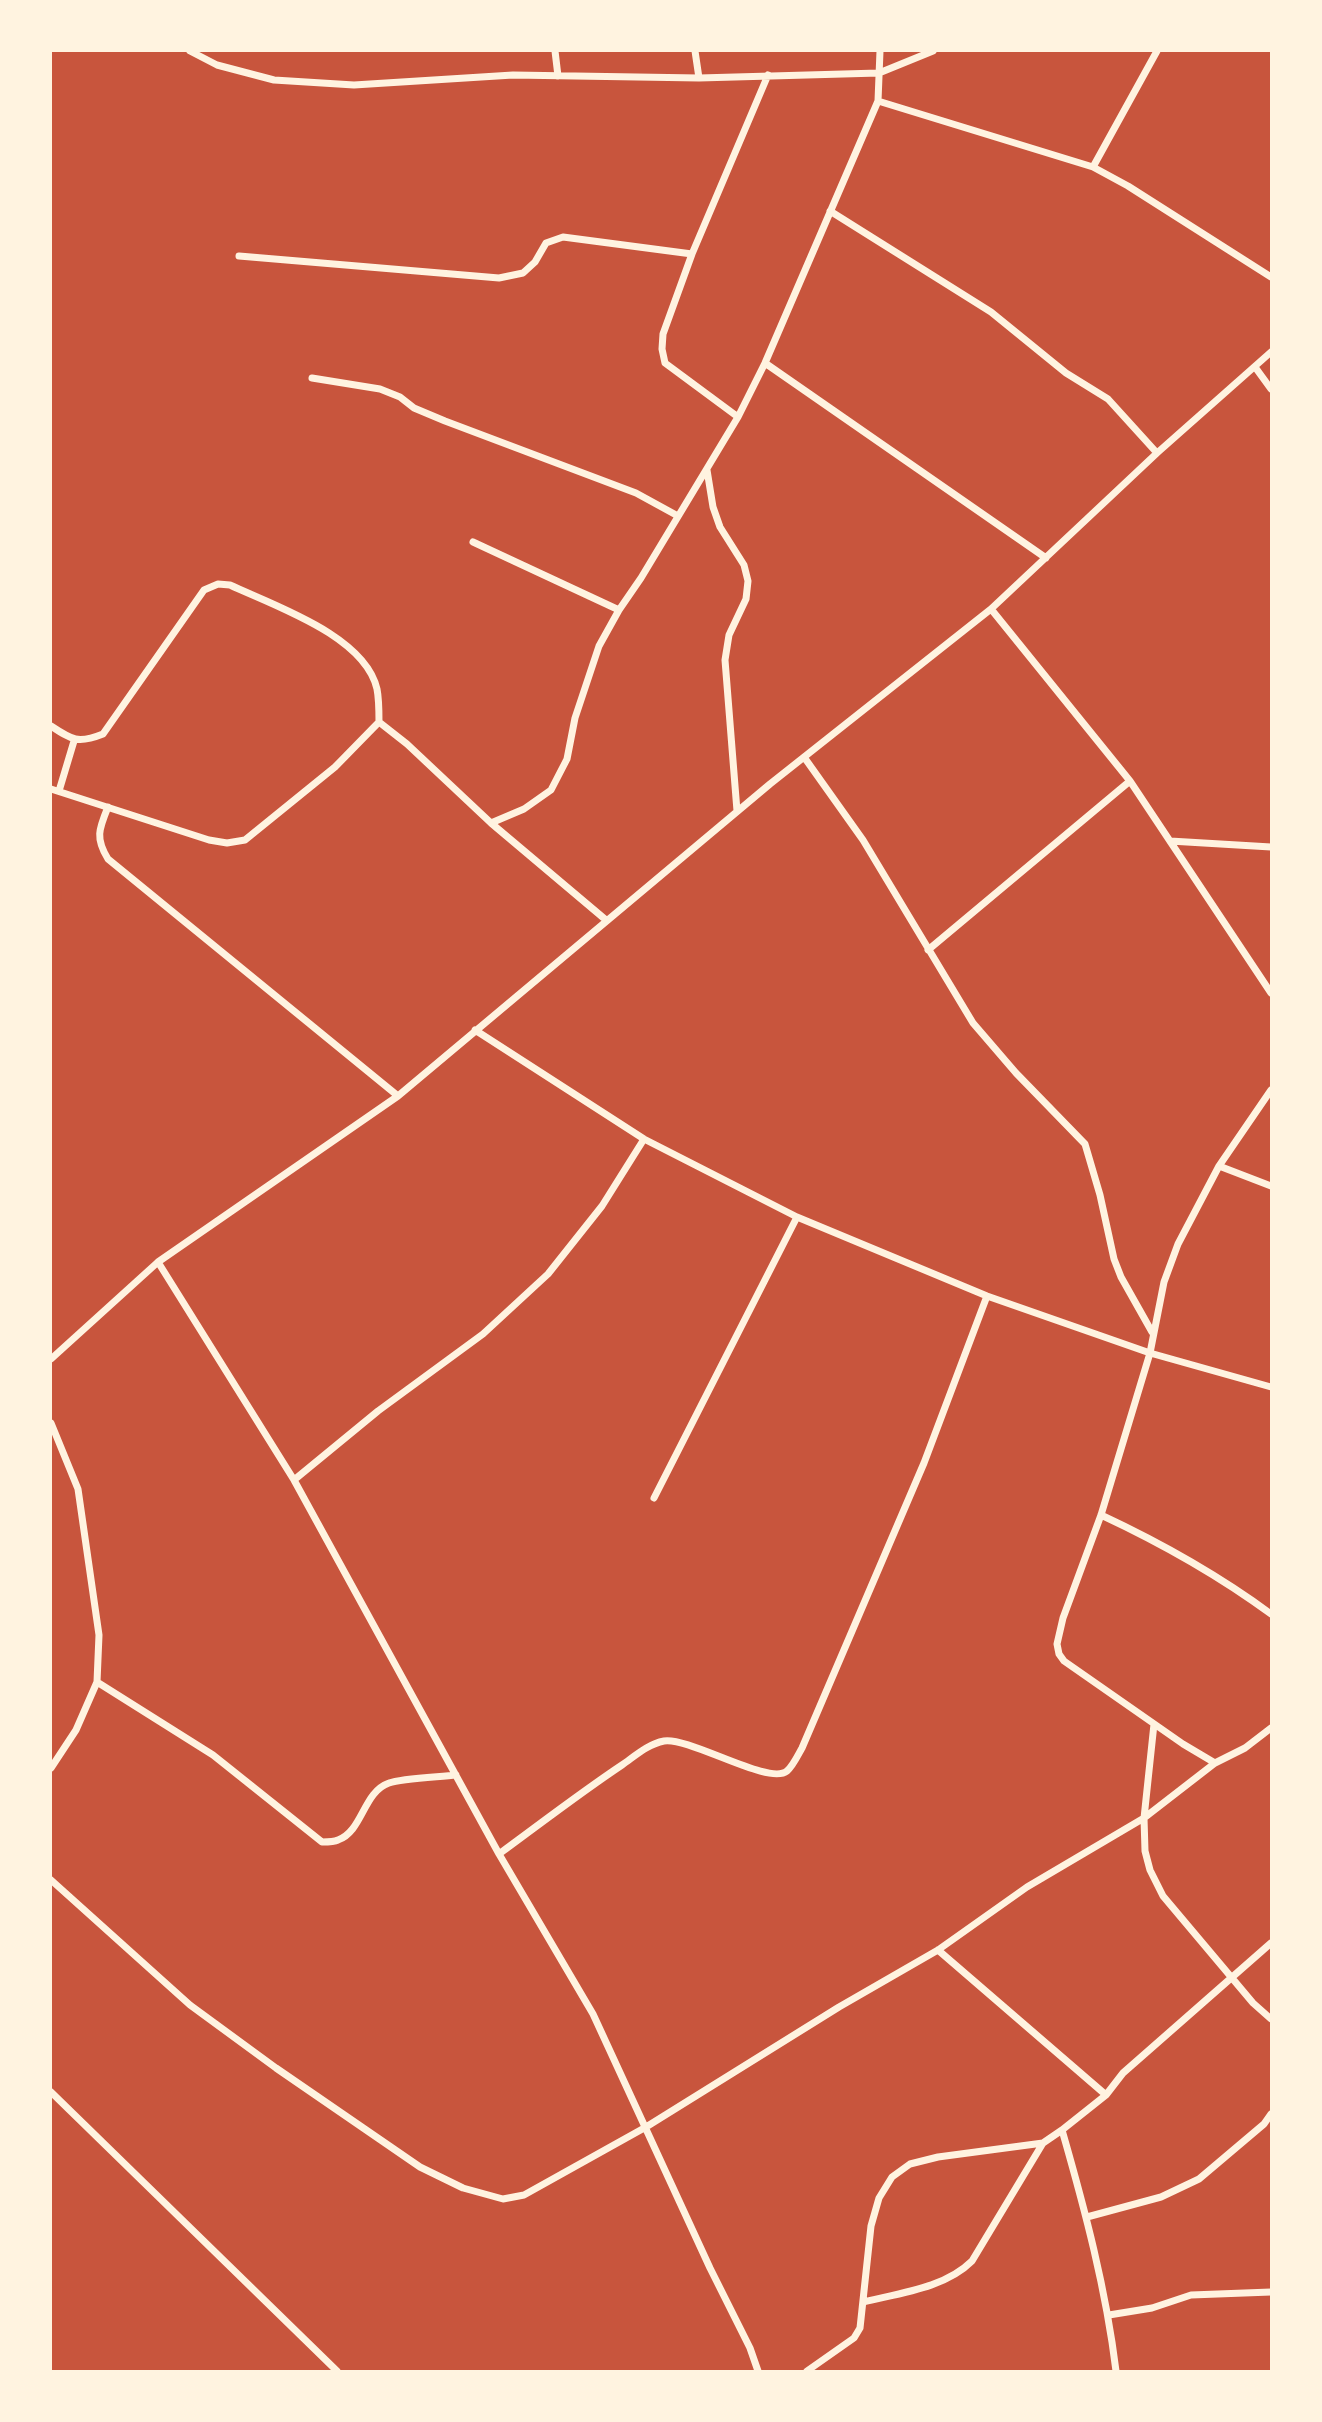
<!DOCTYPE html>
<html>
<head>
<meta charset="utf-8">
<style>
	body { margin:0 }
	#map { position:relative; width:1322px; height:2422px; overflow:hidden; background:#c8553d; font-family:"Titillium Web",sans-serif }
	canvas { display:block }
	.frame { position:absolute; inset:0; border:52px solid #fff3e0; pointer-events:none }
</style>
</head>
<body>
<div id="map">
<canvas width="1322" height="2422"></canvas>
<div class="frame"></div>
</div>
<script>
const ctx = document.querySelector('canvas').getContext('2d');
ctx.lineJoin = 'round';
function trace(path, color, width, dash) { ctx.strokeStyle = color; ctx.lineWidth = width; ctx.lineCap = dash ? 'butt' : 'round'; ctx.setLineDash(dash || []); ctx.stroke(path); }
const minor = new Path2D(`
	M190,51L217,65L274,80L354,85L513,75L699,78L879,73L933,51
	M555,51L558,76
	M695,51L699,78
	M880,51L878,101L1093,167L1128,186L1271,277
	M1093,167L1157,51
	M830,211L991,312L1066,373L1108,399L1157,453
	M239,256L499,278L523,273L535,262L546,243L563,237L692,254
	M765,363L1046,558
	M1255,367L1271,389
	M312,378L380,389L400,397L414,408L445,421L636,493L678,516
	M738,417L665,363L662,349L663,334L692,254L768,75
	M707,470L713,507L720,527L744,565L748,581L746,599L729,635L725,660L737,811
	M473,542L619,610
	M991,609L1130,781L1271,993
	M51,726C72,740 78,744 103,734L204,590L218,584L230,585C275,606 365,636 377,689C379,699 379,711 379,722
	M804,757L863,840L973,1023L1016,1073L1085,1144L1100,1195L1114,1259L1121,1277L1152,1332
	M51,789L209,840L227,843L245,840L335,767L379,722L407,744L491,823L606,920
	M59,791L74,741
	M108,807C99,829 95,838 108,859L398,1096
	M491,823L524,809L551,790L567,759L575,718L599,646L619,610L641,578L738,417L765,363L878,101
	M1170,841L1271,847
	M928,950L1130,781
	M475,1030L644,1139L797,1217L987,1296L1150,1353L1271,1387
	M1219,1166L1271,1186
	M158,1262L294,1480L499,1854L593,2014L710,2268L750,2348L758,2371
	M51,1359L158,1262L398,1096L770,784L991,609L1157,453L1271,352
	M51,1423L78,1489L99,1635L97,1682L76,1730L51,1768
	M294,1480L378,1411L483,1334L548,1274L602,1206L644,1139
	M654,1498L797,1217
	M1101,1515C1161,1543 1218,1575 1271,1614
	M97,1682L213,1755L322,1842C326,1842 334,1842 338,1840C363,1831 363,1792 389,1783C402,1778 439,1777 456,1775
	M1154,1724L1144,1818L1145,1851L1150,1870L1163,1896L1253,2003L1271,2019
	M1215,1763L1183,1744L1064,1661L1059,1654L1057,1644L1063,1618L1101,1515L1150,1353L1164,1282L1178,1244L1219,1166L1271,1090
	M499,1854C540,1824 580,1793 622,1765C635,1756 648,1744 664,1741C690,1737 769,1786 787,1771C793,1766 798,1755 802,1748L924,1463L987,1296
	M51,1880L190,2005L276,2068L420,2167L463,2188L503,2199L524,2195L646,2127L839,2007L938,1950L1027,1887L1144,1818L1215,1763L1245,1748L1271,1728
	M938,1950L1106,2095
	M51,2092L337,2371
	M1087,2217L1161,2197L1199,2179L1264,2124L1271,2114
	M863,2302C900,2293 945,2288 972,2261L1043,2143
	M1109,2315L1152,2308L1191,2295L1271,2292
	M807,2371L854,2338L860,2328L871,2226L879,2198L892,2177L910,2164L938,2157L1043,2143L1062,2130
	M1116,2371C1106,2289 1085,2210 1062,2130L1106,2095L1123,2073L1271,1943`);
trace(minor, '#fff3e0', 7);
</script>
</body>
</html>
